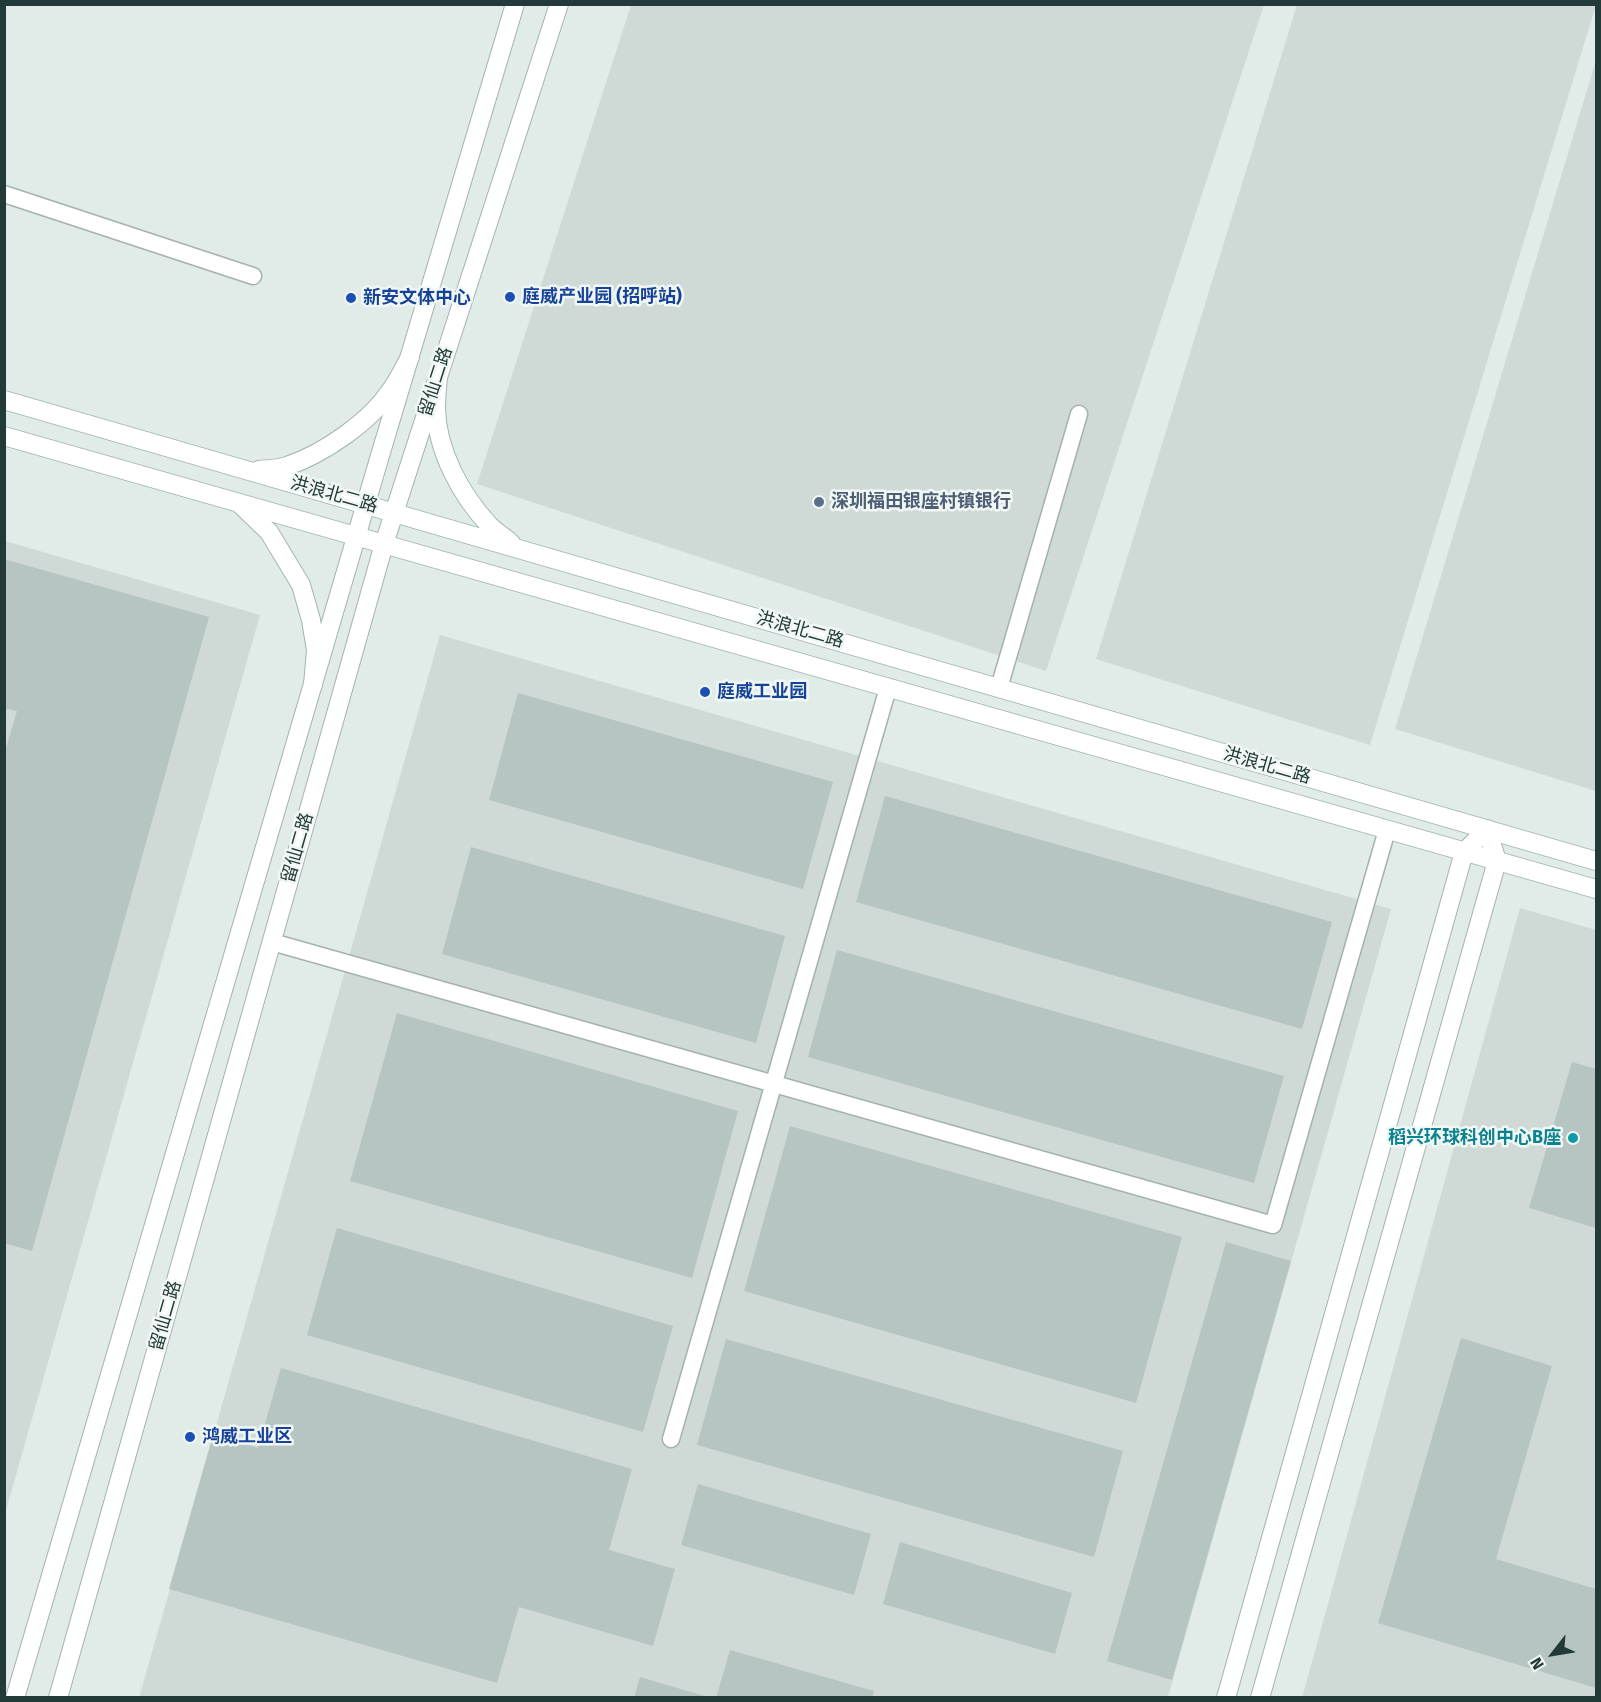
<!DOCTYPE html>
<html>
<head>
<meta charset="utf-8">
<style>
	body { margin:0 }
	#map { position:relative; width:1601px; height:1702px; overflow:hidden; background:#e1ebe8; font-family:"Fira Sans",sans-serif }
	canvas { display:block }
	.frame { position:absolute; inset:0; border:6px solid #223a38; pointer-events:none }
	.north { position:absolute; left:1523px; top:1624px; width:60px; height:60px; -webkit-text-stroke:4px #f1f7f5; paint-order:stroke; rotate:239deg; font-size:16px; font-weight:700; line-height:24px; text-align:center; color:#223a38 }
	.north::after { content:''; display:block; margin:auto; width:21px; height:27px; background:#223a38; clip-path:polygon(50% 0,100% 100%,50% 72%,0 100%) }
</style>
</head>
<body>
<div id="map">
<canvas width="1601" height="1702"></canvas>
<div class="frame"></div>
<div class="north">N</div>
</div>
<script>
const ctx = document.querySelector('canvas').getContext('2d');
ctx.lineJoin = 'round';
function paint(path, color) { ctx.fillStyle = color; ctx.fill(path, 'evenodd'); }
function trace(path, color, width, dash) { ctx.strokeStyle = color; ctx.lineWidth = width; ctx.lineCap = dash ? 'butt' : 'round'; ctx.setLineDash(dash || []); ctx.stroke(path); }
function write(font, color, halo, rows, align = 'center') {
  ctx.font = font + ' "Fira Sans","Noto Sans SC",sans-serif'; ctx.lineWidth = 5; ctx.setLineDash([]); ctx.textBaseline = 'middle'; ctx.strokeStyle = halo; ctx.fillStyle = color; for (const [text, x, y, turn = 0] of rows) {
    ctx.save(); ctx.translate(x, y); ctx.rotate((+turn || 0) * Math.PI / 180); ctx.textAlign = isNaN(turn) ? turn : align; if (halo) ctx.strokeText(text, 0, 0); ctx.fillText(text, 0, 0); ctx.restore();
  }
}
const built = new Path2D(`
	M631,5H1264L1046,671L477,484Z
	M1297,5H1596L1370,745L1096,659Z
	M1596,60V791L1395,729Z
	M5,541L260,615L5,1514Z
	M440,635L1391,909L1168,1697L139,1698Z
	M1520,908L1596,930V1697L1302,1698Z`);
const building = new Path2D(`
	M4,559L209,617L32,1251L4,1243V755L17,711L4,708Z
	M518,693L833,782L803,889L489,800Z
	M885,796L1332,922L1302,1029L856,902Z
	M471,847L785,936L756,1043L442,954Z
	M837,950L1284,1076L1254,1183L808,1057Z
	M397,1013L738,1111L692,1278L350,1181Z
	M1572,1062L1596,1069V1228L1529,1208Z
	M790,1126L1182,1237L1136,1403L744,1291Z
	M337,1228L673,1326L643,1432L307,1335Z
	M1226,1242L1291,1261L1172,1680L1107,1661Z
	M1461,1338L1552,1366L1496,1559L1596,1589V1688L1378,1623Z
	M726,1339L1123,1451L1094,1557L697,1445Z
	M281,1368L632,1469L609,1550L675,1569L653,1646L519,1607L497,1683L169,1589L213,1435L258,1448Z
	M698,1484L871,1534L854,1595L681,1545Z
	M900,1542L1072,1593L1055,1654L883,1604Z
	M730,1650L874,1691L872,1698H716Z
	M640,1677L708,1697L707,1698H634Z`);
const service = new Path2D(`
	M4,194L253,276
	M999,688L1079,414
	M272,942L1273,1225L1387,830
	M671,1439L888,688`);
const minor = new Path2D(`
	M1226,1698L1464,852L1487,829L1497,861L1260,1698`);
const tertiary = new Path2D(`
	M15,1698L379,459L515,4
	M58,1698L384,544L559,4`);
const secondary = new Path2D(`
	M438,377C437,387 436,398 436,409C437,451 461,495 489,525C496,532 504,537 511,543
	M4,400L1596,861
	M4,436L1596,889
	M259,470C268,469 279,469 287,466C323,454 370,422 391,390C398,380 404,368 410,357
	M241,505L269,532L301,585L311,620L316,650L313,685`);
const markers = [
	[510,297,6,"#1a4fb4"],
	[351,298,6,"#1a4fb4"],
	[819,502,6,"#5c6f8a"],
	[705,692,6,"#1a4fb4"],
	[1573,1138,6,"#0f9aa8"],
	[190,1437,6,"#1a4fb4"]
];
const transitNames = [
	["庭威产业园 (招呼站)",522,297],
	["新安文体中心",363,298],
	["庭威工业园",717,692],
	["鸿威工业区",202,1437]
];
const streetNames = [
	["留仙二路",436,382,-72],
	["洪浪北二路",334,495,16],
	["洪浪北二路",800,630,16],
	["洪浪北二路",1267,766,16],
	["留仙二路",298,848,-74],
	["留仙二路",166,1316,-74]
];
const serviceNames = [
	["深圳福田银座村镇银行",831,502]
];
const cultureNames = [
	["稻兴环球科创中心B座",1561,1138]
];
paint(built, '#cfdad7');
paint(building, '#b6c5c1');
trace(service, '#a4b2b0', 19);
trace(minor, '#a4b2b0', 20);
trace(tertiary, '#a4b2b0', 20);
trace(secondary, '#a0b6b1', 20);
trace(service, '#fff', 16);
trace(minor, '#fff', 18);
trace(tertiary, '#fff', 18);
trace(secondary, '#fff', 18);
for (const [x, y, r, color] of markers) { const dot = new Path2D(); dot.arc(x, y, r, 0, 2 * Math.PI); ctx.fillStyle = color; ctx.fill(dot); trace(dot, '#f1f7f5', 2); }
write('bold 18px', '#164399', '#f1f7f5', transitNames, 'left');
write('18px', '#223a38', '#f1f7f5', streetNames);
write('bold 18px', '#4e5e75', '#f1f7f5', serviceNames, 'left');
write('bold 18px', '#0d838f', '#f1f7f5', cultureNames, 'right');
</script>
</body>
</html>
